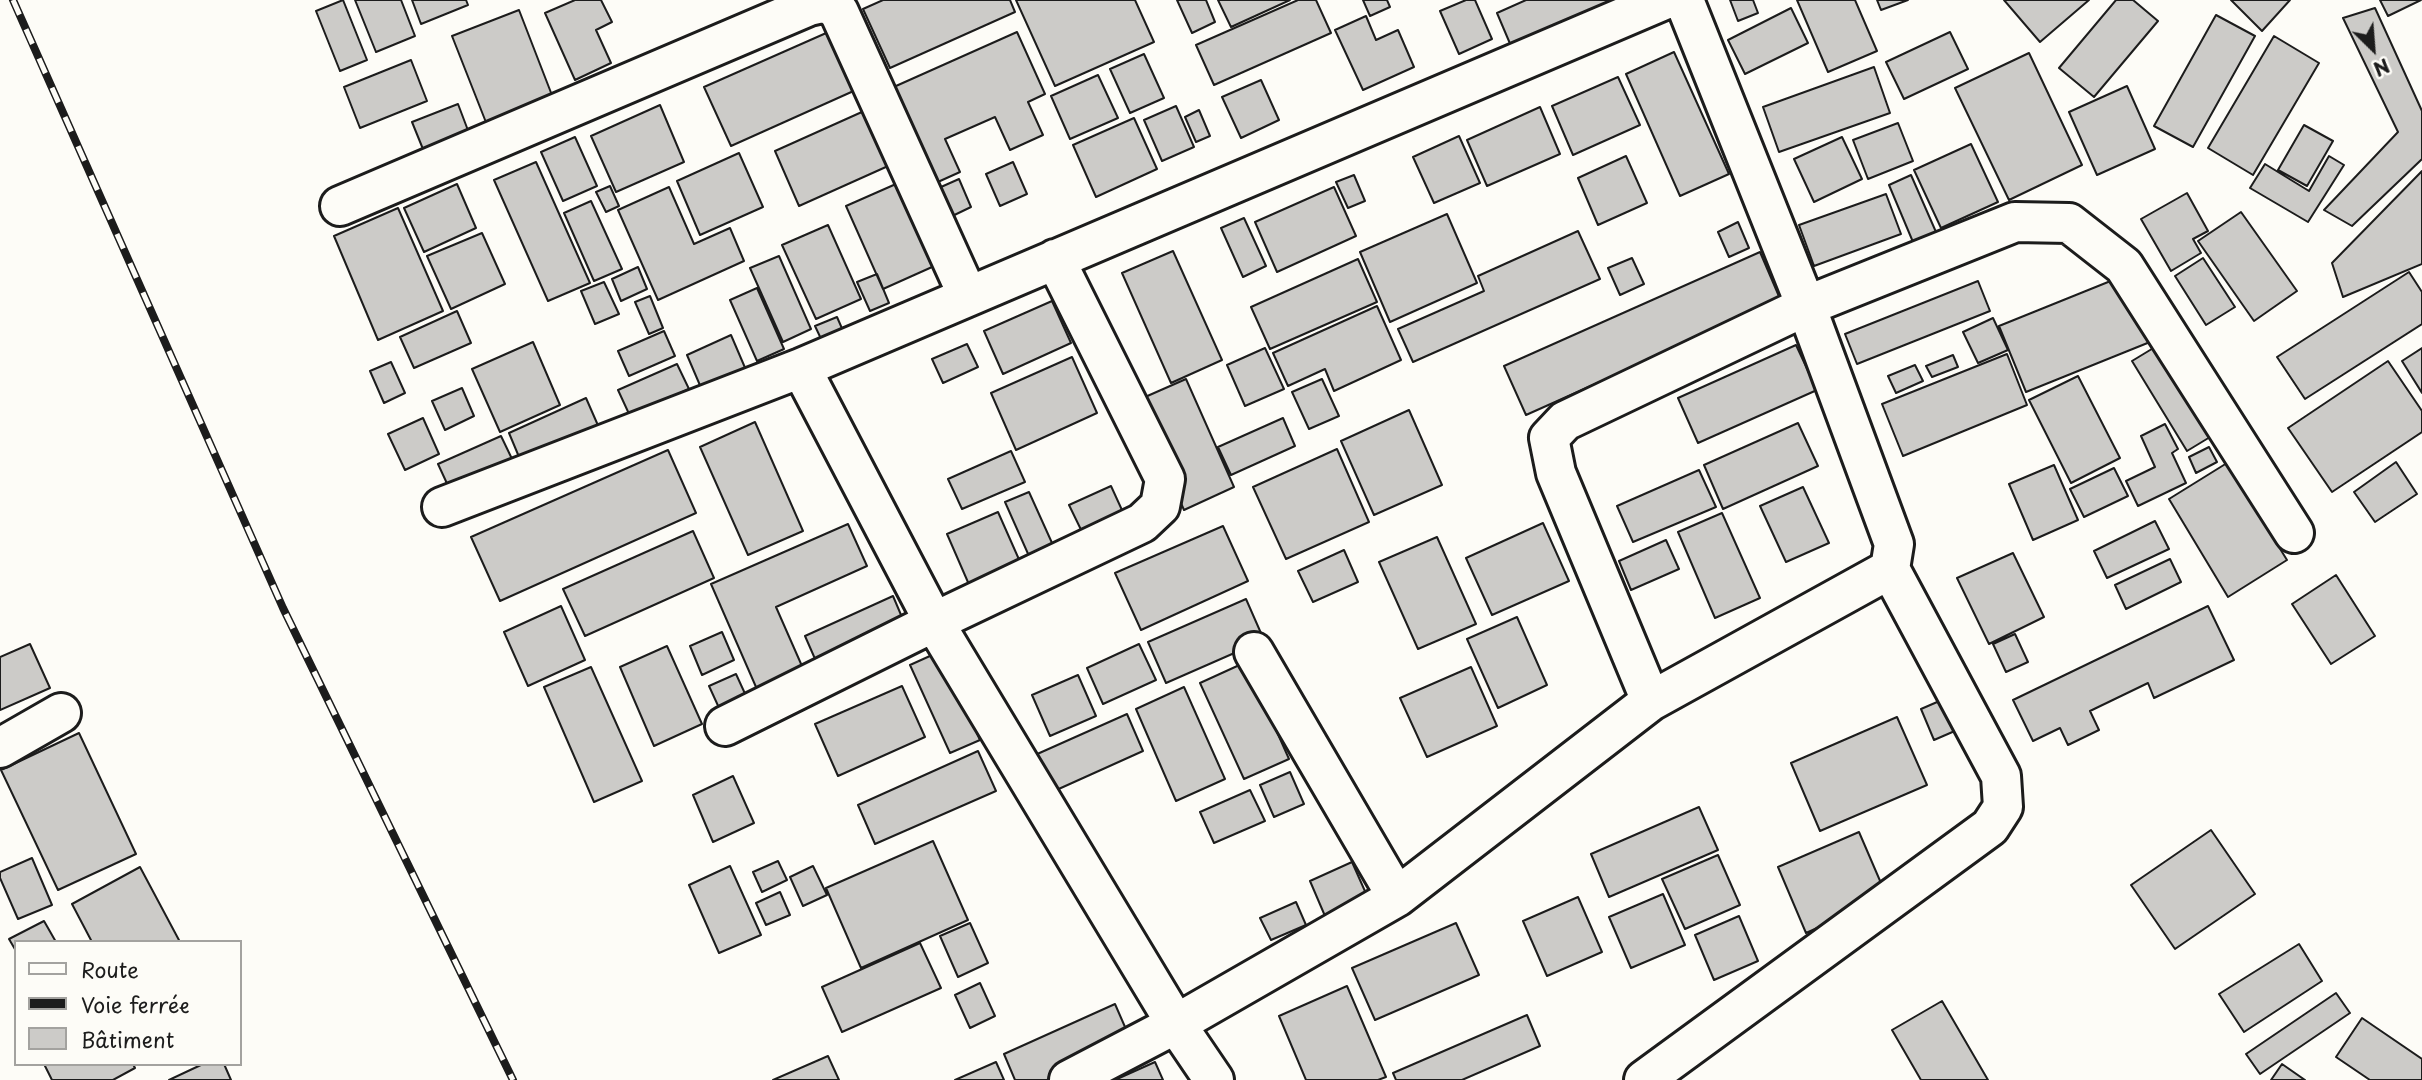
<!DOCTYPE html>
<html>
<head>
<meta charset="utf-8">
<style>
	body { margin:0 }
	#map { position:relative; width:2422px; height:1080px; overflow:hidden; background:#fdfcf7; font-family:"Playpen Sans",sans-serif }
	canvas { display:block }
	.legend { position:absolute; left:14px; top:940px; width:228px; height:126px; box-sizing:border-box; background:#fdfcf7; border:2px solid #a3a29f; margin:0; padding:9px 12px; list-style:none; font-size:21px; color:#1c1c1c }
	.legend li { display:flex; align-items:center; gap:14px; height:35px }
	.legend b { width:35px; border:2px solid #a3a29f }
	.north { position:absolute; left:2338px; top:14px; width:70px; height:70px; -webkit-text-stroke:5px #fdfcf7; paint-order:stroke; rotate:155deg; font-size:19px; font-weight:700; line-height:28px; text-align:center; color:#1c1c1c }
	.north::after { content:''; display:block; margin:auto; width:24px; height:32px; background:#1c1c1c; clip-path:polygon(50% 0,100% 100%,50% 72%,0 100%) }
</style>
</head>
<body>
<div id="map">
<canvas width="2422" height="1080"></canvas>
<ul class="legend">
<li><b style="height:9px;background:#fdfcf7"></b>Route</li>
<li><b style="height:9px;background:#1c1c1c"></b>Voie ferrée</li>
<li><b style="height:19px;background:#cccbc8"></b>Bâtiment</li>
</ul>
<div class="north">N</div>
</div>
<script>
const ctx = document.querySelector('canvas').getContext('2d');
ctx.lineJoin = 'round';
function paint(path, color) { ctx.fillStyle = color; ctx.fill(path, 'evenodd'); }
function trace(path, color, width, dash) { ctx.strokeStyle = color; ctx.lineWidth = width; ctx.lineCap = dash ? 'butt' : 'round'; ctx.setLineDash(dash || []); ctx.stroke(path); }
const building = new Path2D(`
	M343,0L367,60L340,71L316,11Z
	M355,0H401L415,36L376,52Z
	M412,0H466L468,5L421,24Z
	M575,0H601L612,22L596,30L611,63L575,80L545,13Z
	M883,0H1010L1015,12L890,68L863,9Z
	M1016,0H1135L1154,42L1055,86Z
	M1177,0H1206L1215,22L1192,33Z
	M1218,0H1290L1231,27Z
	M1298,0H1316L1331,33L1214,85L1196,45Z
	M1363,0H1387L1390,7L1370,16Z
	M1466,0H1475L1492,39L1459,54L1440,11Z
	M1526,0H1632L1514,53L1497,13Z
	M1730,0H1753L1758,13L1738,21Z
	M1797,0H1855L1877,51L1828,72Z
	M1877,0H1908L1881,10Z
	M2004,0H2089L2040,42Z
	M2116,0H2133L2158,21L2094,97L2059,68Z
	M2231,0H2290L2262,31Z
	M2380,0H2421L2388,16Z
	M1791,8L1808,43L1745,74L1728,40Z
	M2375,8L2422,111V159L2352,226L2324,210L2398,132L2343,18Z
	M519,10L555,103L489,130L452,36Z
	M2216,15L2255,36L2193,147L2154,126Z
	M1366,16L1376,40L1398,30L1414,67L1363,90L1335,30Z
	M833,30L858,89L731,146L704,87Z
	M1017,32L1045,94L1028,102L1043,135L1010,150L995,117L945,139L960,172L929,186L887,90Z
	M1950,32L1968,69L1904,99L1886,62Z
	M2274,36L2319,63L2253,175L2208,148Z
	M1674,52L1729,174L1680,196L1626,74Z
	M2029,53L2082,165L2009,200L1955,88Z
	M1144,54L1164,98L1130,113L1110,69Z
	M411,60L427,101L360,128L344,87Z
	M1874,67L1890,113L1779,152L1763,107Z
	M1098,75L1118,118L1070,139L1051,96Z
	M1618,77L1640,125L1573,155L1552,106Z
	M1261,80L1279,120L1241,138L1222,97Z
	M2127,86L2155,149L2097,175L2069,112Z
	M458,104L472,141L427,159L412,122Z
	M660,105L684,162L616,192L591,136Z
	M1176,106L1194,147L1162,161L1144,120Z
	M873,107L897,162L799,206L775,151Z
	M1540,107L1560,154L1487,186L1467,140Z
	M1199,110L1210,136L1196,142L1185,117Z
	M1134,118L1157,169L1096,197L1073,145Z
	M1898,123L1913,161L1868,179L1853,140Z
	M2304,125L2333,141L2307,186L2278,170Z
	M1459,136L1480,183L1434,203L1413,157Z
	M575,137L597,186L563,201L541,152Z
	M1842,137L1862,179L1814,202L1794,159Z
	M1971,144L1998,202L1941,228L1914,170Z
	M739,153L763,207L700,235L677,181Z
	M1626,156L1647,203L1598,225L1578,178Z
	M2329,156L2344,165L2308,222L2250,188L2265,164L2309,191Z
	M536,162L590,283L548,301L494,180Z
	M1013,162L1027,194L1000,206L986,174Z
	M2422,171V264L2343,297L2332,263Z
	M1354,175L1365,201L1348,208L1336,182Z
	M1911,175L1936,232L1913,242L1889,185Z
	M959,179L971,207L944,220L932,191Z
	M905,180L941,263L883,289L846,206Z
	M457,184L476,228L424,252L404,208Z
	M610,186L619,206L606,212L596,192Z
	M669,187L694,244L730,228L744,261L658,300L618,210Z
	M1334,187L1356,236L1277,272L1255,222Z
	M2187,193L2208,231L2193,239L2201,253L2171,271L2141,219Z
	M1886,194L1901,234L1814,266L1799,225Z
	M591,201L622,269L594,281L564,213Z
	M398,208L443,311L378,340L334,236Z
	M2241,212L2297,291L2254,321L2198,241Z
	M1447,214L1477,283L1390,322L1360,252Z
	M1244,218L1266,266L1243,277L1221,228Z
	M1738,222L1749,248L1729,257L1718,232Z
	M828,225L861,299L816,319L782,245Z
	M1578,231L1600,279L1413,362L1398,329L1484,291L1478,276Z
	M482,233L505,284L451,309L427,256Z
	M1173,251L1222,360L1171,383L1122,273Z
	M1760,252L1781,301L1526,415L1504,366Z
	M779,256L811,329L783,342L750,268Z
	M1632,258L1644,284L1620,295L1608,268Z
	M2203,258L2235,307L2206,325L2175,276Z
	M1358,259L1377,302L1270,349L1251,307Z
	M638,267L647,289L621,301L612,279Z
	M2409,272L2422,292V324L2305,399L2277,357Z
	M877,274L889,303L870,311L857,282Z
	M2123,276L2150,342L2026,392L1999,326Z
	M1978,281L1990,311L1857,364L1845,334Z
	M604,282L619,314L595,324L581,291Z
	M757,288L784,349L757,361L730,300Z
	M650,296L663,328L649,334L635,302Z
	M1052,301L1071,343L1003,374L984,331Z
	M1377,306L1401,360L1334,391L1325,369L1288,386L1273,353Z
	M457,311L471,343L414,368L400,337Z
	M837,317L844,333L823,343L815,326Z
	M1993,318L2008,350L1978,363L1963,332Z
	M664,331L675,356L629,376L618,351Z
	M731,335L746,370L702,390L687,355Z
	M533,342L560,405L500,432L472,369Z
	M967,344L978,367L943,383L932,359Z
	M2160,344L2215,434L2187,451L2132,361Z
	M1796,345L1817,390L1698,443L1678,398Z
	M1265,348L1284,389L1245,406L1227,365Z
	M2422,348V393L2402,361Z
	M2007,354L2027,405L1903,456L1882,404Z
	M1953,355L1958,367L1932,377L1926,366Z
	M1072,357L1097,413L1016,450L991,393Z
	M2388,361L2422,411V432L2332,492L2288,428Z
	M391,362L405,393L384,403L370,371Z
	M677,364L689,389L630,416L618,390Z
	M1915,365L1923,381L1896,393L1888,376Z
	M2078,376L2120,458L2071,483L2029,400Z
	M1186,379L1234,487L1184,510L1136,401Z
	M1322,379L1339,416L1309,429L1292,392Z
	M462,388L474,416L445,430L432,401Z
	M586,398L600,430L522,464L509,433Z
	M1409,410L1442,485L1374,515L1341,441Z
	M423,418L439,454L405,470L388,434Z
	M1283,418L1295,446L1231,475L1218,447Z
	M755,422L803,531L748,555L700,447Z
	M1798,423L1818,466L1723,509L1704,465Z
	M2165,424L2178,449L2172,453L2186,483L2138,506L2126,481L2155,467L2141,436Z
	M501,436L513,461L450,490L438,464Z
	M2209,447L2217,462L2196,473L2189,457Z
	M1337,449L1369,522L1286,559L1253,487Z
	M668,450L696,513L500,601L471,537Z
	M1011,451L1025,482L962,509L948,479Z
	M2396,462L2417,494L2375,522L2354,492Z
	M2227,463L2287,560L2228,597L2169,499Z
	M2054,465L2078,520L2033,540L2009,484Z
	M2114,468L2128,496L2084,517L2070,489Z
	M1699,470L1716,507L1633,542L1617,506Z
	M1111,486L1127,521L1086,540L1069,505Z
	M1803,487L1829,543L1786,562L1760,506Z
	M1029,492L1057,554L1033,565L1005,502Z
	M998,512L1025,573L974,596L947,534Z
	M1722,513L1760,598L1715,618L1678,532Z
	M2155,521L2169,549L2107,578L2094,551Z
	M1543,523L1569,581L1492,615L1466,558Z
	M848,524L867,566L776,607L809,682L763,703L711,584Z
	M1223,526L1248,581L1141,630L1115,573Z
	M693,531L714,578L585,636L563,589Z
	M1437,537L1476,624L1418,649L1379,562Z
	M1666,540L1679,569L1631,590L1619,561Z
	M1344,550L1358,582L1313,602L1298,571Z
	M2013,553L2044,617L1989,644L1957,578Z
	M2170,559L2181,582L2126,609L2115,585Z
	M2336,575L2375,636L2331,664L2292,604Z
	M893,596L907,629L819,668L805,636Z
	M1246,599L1264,640L1166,683L1148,642Z
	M561,606L585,660L528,686L504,632Z
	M2208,606L2234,660L2154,698L2148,683L2090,711L2099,730L2068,745L2060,728L2033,741L2013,700Z
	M1517,617L1547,685L1498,708L1467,639Z
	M722,632L734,660L702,675L690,646Z
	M2015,634L2028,662L2006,672L1993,644Z
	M30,644L50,688L0,710V657Z
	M1139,644L1156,680L1103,704L1087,668Z
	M667,646L702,724L654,746L620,667Z
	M941,651L980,740L950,753L910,665Z
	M1246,662L1289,759L1244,779L1200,683Z
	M591,667L642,781L594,802L544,687Z
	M1471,667L1497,726L1427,757L1400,698Z
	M736,674L747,698L720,710L709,686Z
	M1078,675L1096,716L1050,736L1032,695Z
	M902,686L925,737L838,776L815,724Z
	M1184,687L1225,779L1176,801L1136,709Z
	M1951,696L1964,727L1934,740L1921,709Z
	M1127,714L1143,751L1052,792L1035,755Z
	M1897,717L1927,785L1820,831L1791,763Z
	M79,733L136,854L58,890L1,770Z
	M978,751L996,791L875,844L858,805Z
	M1290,772L1304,804L1274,817L1260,785Z
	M733,776L754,823L713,842L693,795Z
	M1250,790L1265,821L1214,843L1200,812Z
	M1699,807L1718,850L1609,897L1591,854Z
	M2211,830L2255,894L2175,949L2131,885Z
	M1859,832L1887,897L1806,933L1778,867Z
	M933,841L968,920L861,968L826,888Z
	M1718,855L1740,905L1685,929L1662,879Z
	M32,858L52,905L18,919L0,878V872Z
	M778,861L787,880L762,892L753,872Z
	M1352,862L1368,898L1325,916L1310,881Z
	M730,866L761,935L719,953L689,885Z
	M813,866L827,895L803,906L790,877Z
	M140,867L180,942H92L72,904Z
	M780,892L790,915L766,925L756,903Z
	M1663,894L1685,945L1631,968L1609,917Z
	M1578,897L1602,952L1547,976L1523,921Z
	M1296,902L1306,925L1271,940L1260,918Z
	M1739,916L1758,961L1714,980L1695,935Z
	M44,921L56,942H16V951L9,939Z
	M970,923L988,963L958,977L940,936Z
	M1456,923L1479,975L1375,1020L1352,968Z
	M920,943L941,988L842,1032L822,987Z
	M2299,944L2322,981L2244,1032L2219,994Z
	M980,983L995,1016L970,1028L955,995Z
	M1347,986L1386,1077L1378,1080H1306L1279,1016Z
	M2336,993L2350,1013L2260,1074L2246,1054Z
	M1942,1001L1988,1080H1921L1892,1030Z
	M1115,1004L1132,1043L1047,1080H1015L1004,1054Z
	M1527,1015L1540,1046L1462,1080H1396L1393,1073Z
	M2362,1018L2422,1059V1080H2370L2336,1057Z
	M828,1056L839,1080H773Z
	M996,1062L1004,1080H955Z
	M1155,1062L1163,1080H1115Z
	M44,1064H133L135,1068L113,1080H52Z
	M203,1064H224L231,1080H169Z
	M2282,1064L2305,1080H2271Z`);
const minor = new Path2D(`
	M340,206L809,6L827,2L839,12L968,296
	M801,368L934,622L1176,1024L1214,1080
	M442,507L801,368L1664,0
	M1254,652L1397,897
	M1651,701L1556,473L1549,438L1565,421L1806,306L2015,222L2069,223L2124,266L2294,533
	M725,726L934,622L1142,523L1160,506L1165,479L1055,259
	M0,748L61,713
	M1069,1080L1176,1024L1397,897L1651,701L1890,569
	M1644,1080L1990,827L2003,807L2001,776L1890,569L1894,544L1806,306L1684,0`);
const rail = new Path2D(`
	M13,0L283,608L513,1080`);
paint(building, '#cccbc8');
trace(building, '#1c1c1c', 2);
trace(minor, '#1c1c1c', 44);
trace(minor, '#fdfcf7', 38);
trace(rail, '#1c1c1c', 8);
trace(rail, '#fdfcf7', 5, [16]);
</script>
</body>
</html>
